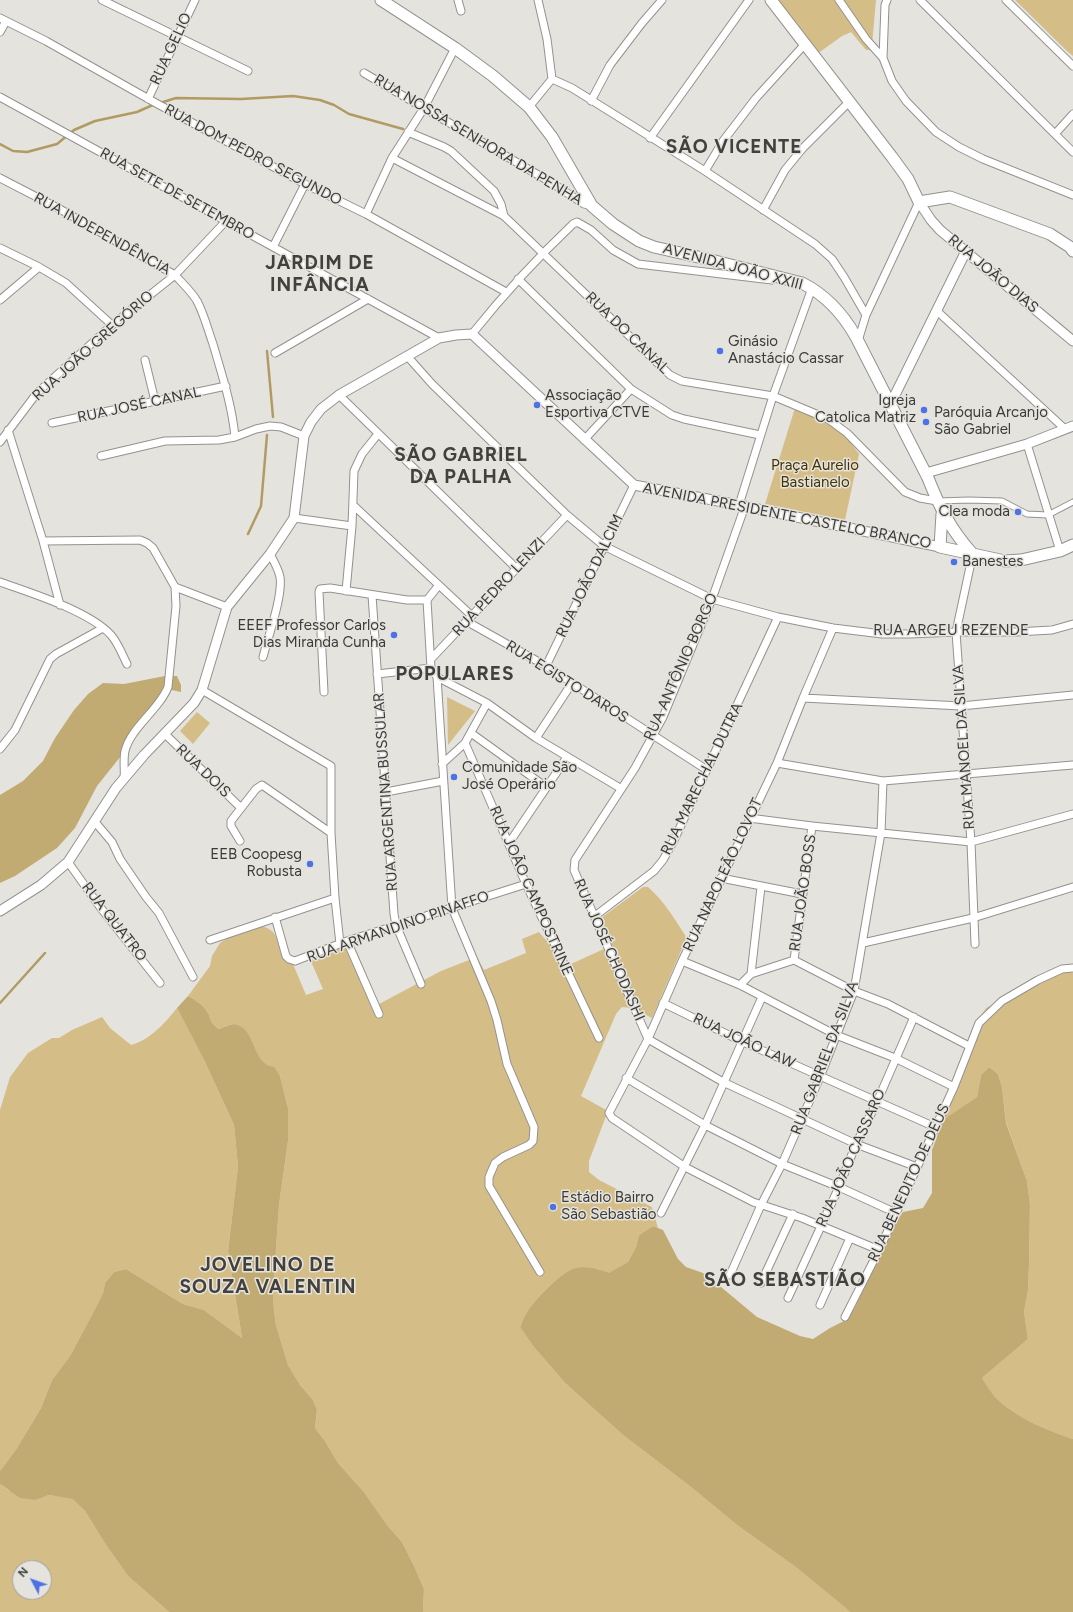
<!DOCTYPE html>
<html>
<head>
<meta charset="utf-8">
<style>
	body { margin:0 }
	#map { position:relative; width:1073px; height:1612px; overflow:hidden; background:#e5e3de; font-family:Figtree,sans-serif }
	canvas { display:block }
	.north { position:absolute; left:12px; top:1560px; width:40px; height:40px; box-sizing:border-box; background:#e5e3de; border:1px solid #a1a09c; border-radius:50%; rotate:311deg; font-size:11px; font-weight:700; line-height:16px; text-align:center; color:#3b3b39 }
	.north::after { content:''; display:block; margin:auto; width:14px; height:18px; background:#4d72e6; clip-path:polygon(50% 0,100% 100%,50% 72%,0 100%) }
</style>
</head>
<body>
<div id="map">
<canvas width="1073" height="1612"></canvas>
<div class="north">N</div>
</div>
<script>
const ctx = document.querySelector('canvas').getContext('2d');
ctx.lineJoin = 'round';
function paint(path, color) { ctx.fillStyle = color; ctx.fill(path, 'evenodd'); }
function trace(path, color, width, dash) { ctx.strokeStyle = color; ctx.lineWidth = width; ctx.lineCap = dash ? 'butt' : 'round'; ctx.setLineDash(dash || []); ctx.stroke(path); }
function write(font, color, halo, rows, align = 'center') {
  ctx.font = font + ' Figtree,sans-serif'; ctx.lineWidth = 3; ctx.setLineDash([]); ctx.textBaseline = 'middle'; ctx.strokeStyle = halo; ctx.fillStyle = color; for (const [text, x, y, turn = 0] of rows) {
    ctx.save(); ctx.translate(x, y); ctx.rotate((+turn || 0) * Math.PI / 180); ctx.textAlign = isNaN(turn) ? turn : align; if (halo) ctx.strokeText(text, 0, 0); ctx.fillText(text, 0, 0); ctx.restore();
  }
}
const green = new Path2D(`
	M773,0H876L872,45L869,50H866L851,32L842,36L817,54Z
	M1015,0H1073V56L1067,51Z
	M795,408L829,421L846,436L859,454L845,520L765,504Z
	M447,697L475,711L448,745Z
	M197,712L210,723L193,744L180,731Z
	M643,887H648C664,901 674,918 685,935L686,939L652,1018L632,1008L622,1007L616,1014L581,1096L608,1111L589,1161V1172L599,1180L652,1207L658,1228L653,1226L639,1235L636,1247L628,1262L609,1274L598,1269L528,1311L520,1327L533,1346L565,1383L623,1435L691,1487L737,1525L797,1568L847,1608L850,1612H423L424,1589L415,1568L402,1542L387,1525L364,1492L338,1463L325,1441L315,1428L317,1410L313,1400L300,1385L288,1365L276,1325L274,1311L273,1293L279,1205L288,1141V1108L280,1076C275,1072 266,1068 262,1063C253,1052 252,1026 233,1024C230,1024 223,1028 219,1029C208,1022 212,1019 206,1010C202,1004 194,999 188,996L210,966L212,956L220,943L232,935L259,925C264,927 269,928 273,932C280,940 279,965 293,964L306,995L323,989L310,959L350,942L354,945L379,1004L441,971L477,957L484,970L526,953L522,939L539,932L564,961L571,964L604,949L597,921Z
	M1068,969L1073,973V1439C1046,1430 1017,1418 996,1398C990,1393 986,1384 982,1378L1028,1339L1024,1312L1028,1290L1029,1265L1030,1204L1027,1181L1006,1122L1002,1087L998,1074L989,1067L981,1075L977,1097L945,1120L941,1109L973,1028L986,1008L1023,988Z
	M177,1008L205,1062L234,1125L238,1167L228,1251L242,1338L204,1310L183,1304L126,1269L114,1272L105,1283L103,1293L95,1309L70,1356L52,1380L41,1408L17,1448L0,1471V1110L10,1077L28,1053L52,1038H59L72,1030L102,1017L110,1028L131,1045C150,1040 165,1023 177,1008Z
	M0,1484L8,1490L36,1500L49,1495L73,1498L85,1511L106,1545L128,1576L169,1612H0ZM20,1568H44V1592H20Z`);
const forest = new Path2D(`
	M165,676H177L181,685V692L172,690L168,692L160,707L97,786L75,828L57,848L15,876L0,883V795L23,781L43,761L55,738L74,710L88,694L103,683L124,684Z
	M188,996C194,999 202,1004 206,1010C212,1018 208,1022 219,1029C223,1028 230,1024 234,1024C257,1027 251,1065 274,1067L280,1076L288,1108V1141L279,1205L273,1293L274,1311L276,1325L288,1365L300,1385L313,1400L317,1410L315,1428L325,1441L338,1463L364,1492L387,1525L402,1542L415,1568L424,1589L423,1612H169L128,1576L106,1545L85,1511L73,1499L49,1495L36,1500L20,1498L0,1484V1471L17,1448L41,1408L52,1380L70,1356L95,1309L103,1293L105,1283L114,1272L126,1269L183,1304L204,1310L242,1338L228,1251L238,1167L234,1125L205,1062L177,1008Z
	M989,1067L998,1074L1002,1087L1006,1123L1027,1181L1030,1204L1029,1265L1028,1290L1024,1312L1028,1339L982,1378C986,1384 991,1393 996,1398C1017,1418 1046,1430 1073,1439V1612H850L846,1608L797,1568L737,1525L691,1487L623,1435L565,1383L533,1346L520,1327L521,1325C523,1320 525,1315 528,1311C535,1300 561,1273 573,1269C584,1265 598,1269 609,1273L628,1262L636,1247L639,1235L653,1226L663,1230L678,1259L686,1267L703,1273L715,1282L757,1317L800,1336L813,1339L830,1328L844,1321L854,1309L895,1223L903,1212L923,1208L932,1193V1150L941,1126L946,1118L977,1097L981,1075Z`);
const stream = new Path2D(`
	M160,103L176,98L241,99L293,96L320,100L334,105L349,114L403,129
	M0,144L13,151L27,152L57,144L74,130L95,121L137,112L155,104
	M267,351L273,417
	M248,534L261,506L267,435
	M0,1003L45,953`);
const pedestrian = new Path2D(`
	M938,501L969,500L1002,501L1027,514L1048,515L1073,502`);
const minor = new Path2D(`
	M102,0L248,71
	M458,0L461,11
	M839,0L866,39L883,58
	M887,0L885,5L883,58L892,81L906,101L936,132L959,147L983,159L1073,195
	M920,0L1073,152
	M1006,0L1073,66
	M0,18L46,41L154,102L305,184L366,214L506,292
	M0,32L6,21
	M364,73L552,183L584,204L592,206
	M552,79L572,88L705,171L815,244L832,259L844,277L866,315
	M0,97L439,338
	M148,99L195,0
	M591,101L610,65L642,23L662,0
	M529,107L552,79L547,39L538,0
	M408,132L444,147L451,151L494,191L501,204L504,216
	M1055,134L1073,114
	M650,138L749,0
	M392,158L504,216L670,375L682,381L773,396L828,419L847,433L905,492L920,498L937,501
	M705,171L723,141L756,98L805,44
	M0,178L58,208L175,275C182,283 191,291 197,301C204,314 208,330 213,344C222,375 232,405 235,437
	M763,210L785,170L803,148L850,101
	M366,214L392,158L424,108L455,48
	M273,247L305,184
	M0,248L39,267L66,283L112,325
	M518,279L631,389L672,415L684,419L760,435
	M0,300L39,267
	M937,311L1065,429
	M472,334C504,294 536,259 573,224L577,222L591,230L613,250L638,264L772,280
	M858,341L866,315L919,202
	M275,353L368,299
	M408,357L432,384L567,515L604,546L712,599L778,617L833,628L882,634H910L956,632H1016L1052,630L1073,624
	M145,360L155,401
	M339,395L516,568
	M52,423L226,386
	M8,430L43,541L60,605
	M584,440L631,389
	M0,442L37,393L112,325L175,275L226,221
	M1027,444L1060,551
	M101,456L165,441L219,440L235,437L256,429L270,426L281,427L304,436
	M353,505L471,615
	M739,505L773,396L812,288
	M745,506L712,599L663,717L635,768L575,860L574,870L648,1039L723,1082L856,1144L917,1167
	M294,518L352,526
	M43,541L140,540L147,543L153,548L175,587L176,606L168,687C159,710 131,727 125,751C123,760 125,770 124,779
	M973,553L956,632L971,842L975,944
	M0,582C31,593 89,611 111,635C118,643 122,654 127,664
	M175,587L227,607
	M346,591L352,526L354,471L362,454L378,434
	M372,595L394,914L396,925L421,984
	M427,600L431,668L437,677L452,908L491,1001L497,1020L507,1064L534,1127L533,1141L529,1145L503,1157L495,1163L489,1177V1186L540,1272
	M466,621L546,666L707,770
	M833,628L803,698L777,763L682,961L648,1039L609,1113L612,1118L685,1167L753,1202L802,1218L879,1250
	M263,657C268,637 283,596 280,577C278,568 274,562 270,554
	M431,659L567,515
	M546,666L634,485
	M377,674L431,668
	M437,677L487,703L536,738L620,788
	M202,690L331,766V833L335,898L340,944
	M324,692L319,592L320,589L330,588L407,600H427L439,585
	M803,698L961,706L1073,695
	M471,733L546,787
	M165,734L241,808
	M536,738L572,683
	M465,743L526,884L599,1038
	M0,749L15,730L50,659L56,654L103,628
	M777,763L883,781L1073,765
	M442,764L465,743L487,703
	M386,792L443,781
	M749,818L812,826L971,842L1073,814
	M95,822L112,842L120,859L146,897L159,913L193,977
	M240,841L231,826V821L256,789L262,785L331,833
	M509,843L567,757
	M68,862L100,907L160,983
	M721,878L802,894
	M595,916L654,871L663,860L674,840L778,617
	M275,917L286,956L289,959L295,961L347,941L526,884
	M210,940L335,898
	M347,941L379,1014
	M863,943L973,918L1073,887
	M794,960L812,826
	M682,961L740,985L836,1035L895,1058L954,1087
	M751,974L761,887
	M740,985L751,974L794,960L854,991L888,1004L969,1046
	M663,1003L741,1041L935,1127
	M626,1078L705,1125L782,1164L839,1187L896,1213
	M661,1213L705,1125L762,997
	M730,1275L761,1205L782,1164L820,1077L854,991L881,833L883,781
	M761,1283L793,1214
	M788,1298L839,1187L856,1144L877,1102L914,1017
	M820,1305L850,1238
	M845,1317L879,1250L954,1087L979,1023L1002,1001L1038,980L1062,969L1073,968`);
const tertiary = new Path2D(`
	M919,202L931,220L940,230L1073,341
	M891,403L966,251
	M926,473L1027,444L1073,426
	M0,911L41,885L68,862L116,788L144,755L194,703L202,690L227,607L270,554L294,518L304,436L311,422L321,409L339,395L439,338L456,335L472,334L634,485L739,505L940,547`);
const primary = new Path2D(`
	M381,0L455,48L493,76L529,107L552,137L592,206L613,224L639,241L654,247L707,259L802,283C826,295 843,314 856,337L928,478C939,506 951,530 971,552
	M771,0L892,157L908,179L919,202L950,197L1050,234L1070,247L1073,251
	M942,514L940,547L1005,561L1021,560L1060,551L1073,545`);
const markers = [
	[720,351,4,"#4d72e6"],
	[537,405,4,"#4d72e6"],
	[924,410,4,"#4d72e6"],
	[926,422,4,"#4d72e6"],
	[1018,512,4,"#4d72e6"],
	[954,562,4,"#4d72e6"],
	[394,635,4,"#4d72e6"],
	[454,777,4,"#4d72e6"],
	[310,864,4,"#4d72e6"],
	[553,1207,4,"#4d72e6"]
];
const streetNames = [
	["RUA GELIO",171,49,-65],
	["RUA NOSSA SENHORA DA PENHA",478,140,31],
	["RUA DOM PEDRO SEGUNDO",253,155,28],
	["RUA SETE DE SETEMBRO",177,194,29],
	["RUA INDEPENDÊNCIA",102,234,29],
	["AVENIDA JOÃO XXIII",733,267,15],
	["RUA JOÃO DIAS",993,274,40],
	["RUA DO CANAL",627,333,44],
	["RUA JOÃO GREGÓRIO",93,346,-42],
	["RUA JOSÉ CANAL",139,405,-12],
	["AVENIDA PRESIDENTE CASTELO BRANCO",787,516,11],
	["RUA JOÃO DALCIM",590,576,-64],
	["RUA PEDRO LENZI",499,587,-47],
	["RUA ARGEU REZENDE",951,631],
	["RUA ANTÔNIO BORGO",681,667,-66],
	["RUA EGISTO DAROS",567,682,32],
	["RUA MANOEL DA SILVA",964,747,-94],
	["RUA DOIS",203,771,44],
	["RUA MARECHAL DUTRA",702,779,-64],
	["RUA ARGENTINA BUSSULAR",386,792,-94],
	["RUA NAPOLEÃO LOVOT",723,875,-65],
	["RUA JOÃO CAMPOSTRINE",531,891,66],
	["RUA JOÃO BOSS",803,893,-82],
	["RUA QUATRO",114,922,52],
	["RUA ARMANDINO PINAFFO",398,927,-19],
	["RUA JOSÉ CHODASHI",609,950,66],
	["RUA JOÃO LAW",744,1041,25],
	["RUA GABRIEL DA SILVA",825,1058,-69],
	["RUA JOÃO CASSARO",851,1158,-66],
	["RUA BENEDITO DE DEUS",909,1183,-65]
];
const poiNames = [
	["Ginásio",728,342],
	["Anastácio Cassar",728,359],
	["Associação",545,396],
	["Esportiva CTVE",545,413],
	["Igreja",916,401,"right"],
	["Catolica Matriz",916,418,"right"],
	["Paróquia Arcanjo",934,413],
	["São Gabriel",934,430],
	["Clea moda",1010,512,"right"],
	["Banestes",962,562],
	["EEEF Professor Carlos",386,626,"right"],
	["Dias Miranda Cunha",386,643,"right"],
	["Comunidade São",462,768],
	["José Operário",462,785],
	["EEB Coopesg",302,855,"right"],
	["Robusta",302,872,"right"],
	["Estádio Bairro",561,1198],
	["São Sebastião",561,1215]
];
const parkNames = [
	["Praça Aurelio",815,466],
	["Bastianelo",815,483]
];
const districtNames = [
	["SÃO VICENTE",734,147],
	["JARDIM DE",320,263],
	["INFÂNCIA",320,285],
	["SÃO GABRIEL",461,455],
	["DA PALHA",461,477],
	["POPULARES",455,674],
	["JOVELINO DE",268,1265],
	["SOUZA VALENTIN",268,1287],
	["SÃO SEBASTIÃO",785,1280]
];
paint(green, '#d5bd87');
paint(forest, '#c2ab73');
trace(stream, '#b29b63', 2.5);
trace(pedestrian, '#94928e', 7);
trace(minor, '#94928e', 9);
trace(tertiary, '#94928e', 11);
trace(primary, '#94928e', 13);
trace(pedestrian, '#fff', 5);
trace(minor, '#fff', 7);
trace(tertiary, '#fff', 9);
trace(primary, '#fff', 11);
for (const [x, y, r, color] of markers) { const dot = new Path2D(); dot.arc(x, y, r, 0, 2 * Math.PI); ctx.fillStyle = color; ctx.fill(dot); trace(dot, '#e5e3de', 1.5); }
write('15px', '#3b3b39', '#e5e3de', streetNames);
write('15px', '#3b3b39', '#e5e3de', poiNames, 'left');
write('15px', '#443303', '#e5e3de', parkNames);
ctx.letterSpacing = '1px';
write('bold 19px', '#43413e', '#e5e3de', districtNames);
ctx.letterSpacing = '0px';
</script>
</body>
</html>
